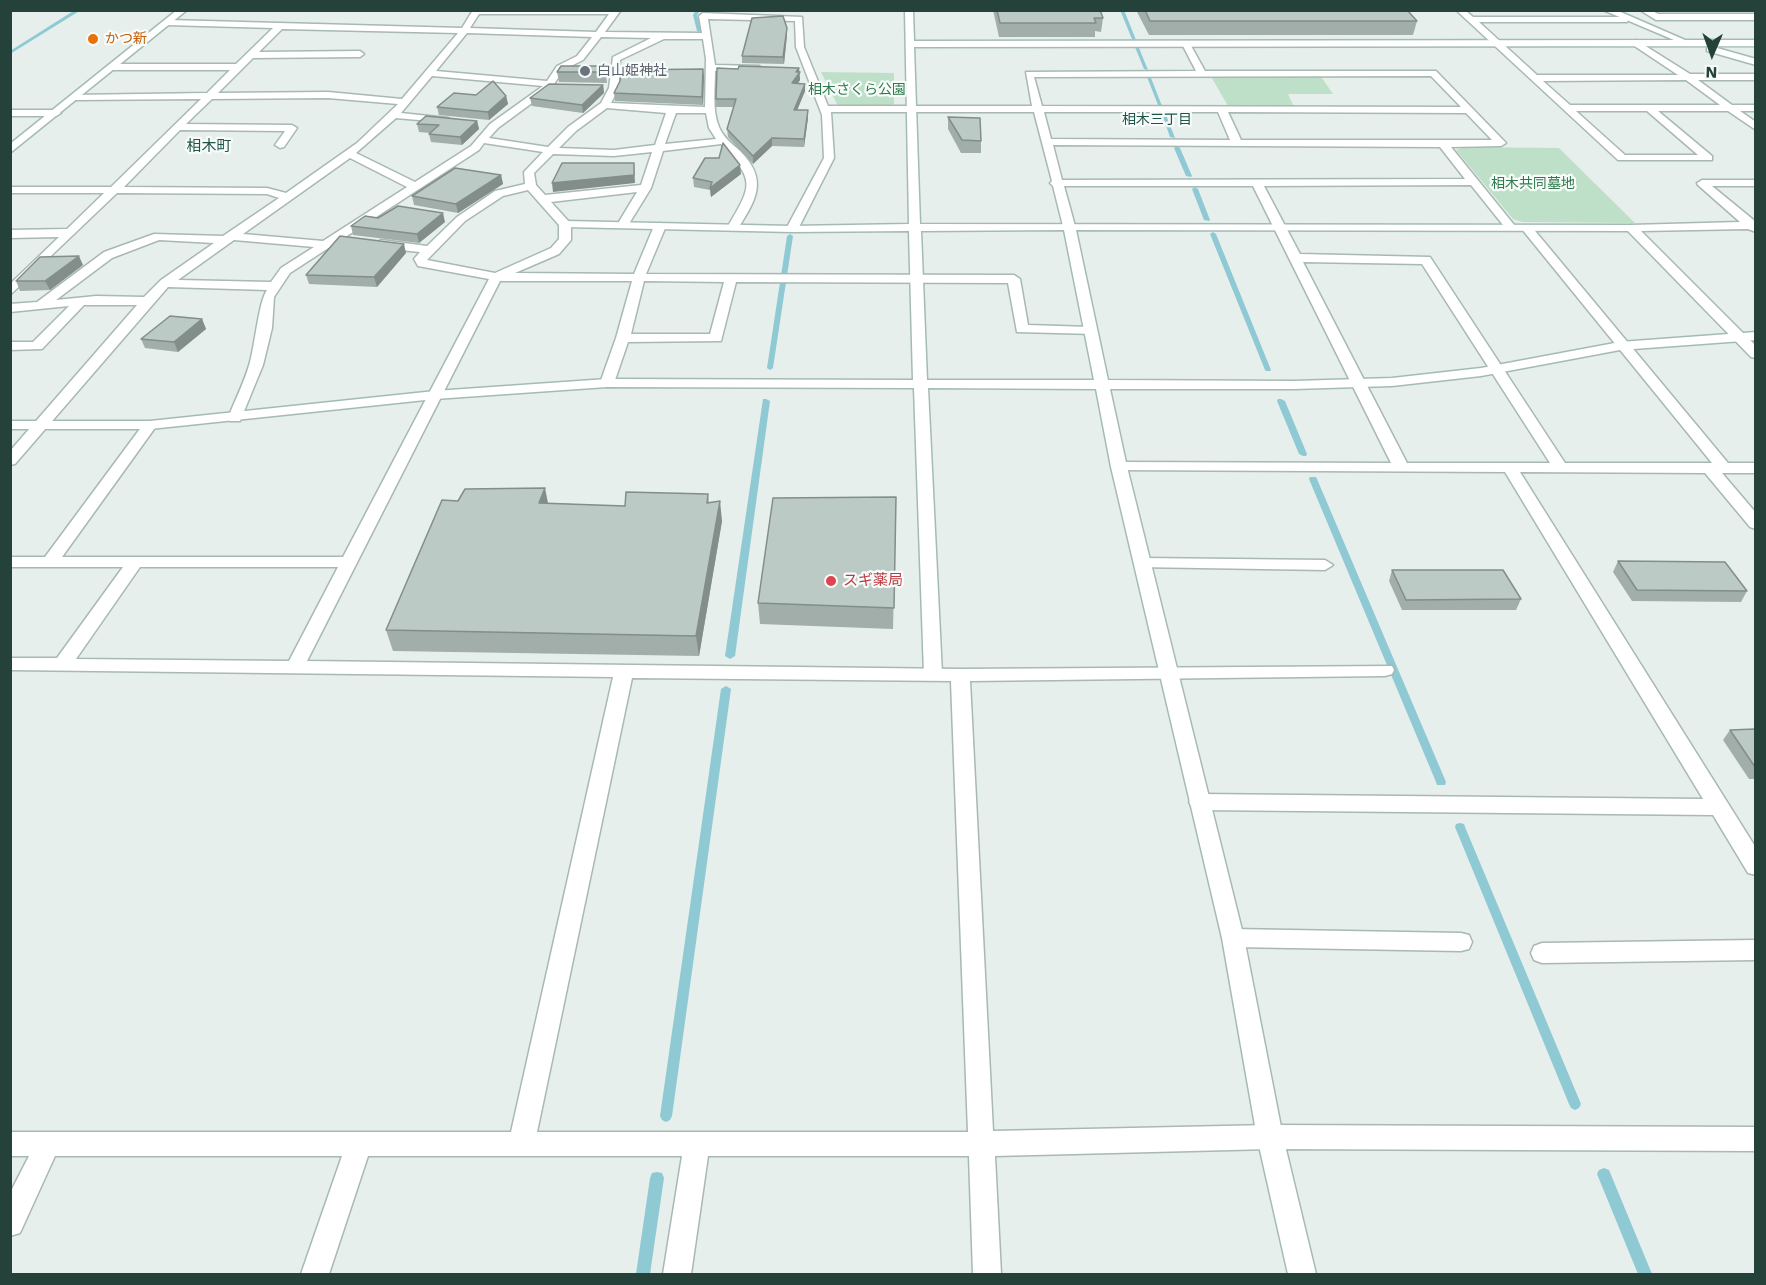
<!DOCTYPE html>
<html>
<head>
<meta charset="utf-8">
<style>
	body { margin:0 }
	#map { position:relative; width:1766px; height:1285px; overflow:hidden; background:#e6efeb; font-family:"Work Sans",sans-serif }
	canvas { display:block }
	.frame { position:absolute; inset:0; border:12px solid #24423a; pointer-events:none }
	.north { position:absolute; left:1682px; top:24px; width:60px; height:60px; -webkit-text-stroke:4px #f7fbf9; paint-order:stroke; rotate:182deg; font-size:16px; font-weight:700; line-height:24px; text-align:center; color:#24423a }
	.north::after { content:''; display:block; margin:auto; width:21px; height:27px; background:#24423a; clip-path:polygon(50% 0,100% 100%,50% 72%,0 100%) }
</style>
</head>
<body>
<div id="map">
<canvas width="1766" height="1285"></canvas>
<div class="frame"></div>
<div class="north">N</div>
</div>
<script>
const ctx = document.querySelector('canvas').getContext('2d');
ctx.lineJoin = 'round';
function paint(path, color) { ctx.fillStyle = color; ctx.fill(path, 'evenodd'); }
function trace(path, color, width, dash) { ctx.strokeStyle = color; ctx.lineWidth = width; ctx.lineCap = dash ? 'butt' : 'round'; ctx.setLineDash(dash || []); ctx.stroke(path); }
function write(font, color, halo, rows, align = 'center') {
  ctx.font = font + ' "Work Sans","Noto Sans JP",sans-serif'; ctx.lineWidth = 4.5; ctx.setLineDash([]); ctx.textBaseline = 'middle'; ctx.strokeStyle = halo; ctx.fillStyle = color; for (const [text, x, y, turn = 0] of rows) {
    ctx.save(); ctx.translate(x, y); ctx.rotate((+turn || 0) * Math.PI / 180); ctx.textAlign = isNaN(turn) ? turn : align; if (halo) ctx.strokeText(text, 0, 0); ctx.fillText(text, 0, 0); ctx.restore();
  }
}
const green = new Path2D(`
	M821,72L894,73V104L888,107H843L837,104Z
	M1210,75H1320L1333,94H1288L1294,107L1228,106Z
	M1465,147L1559,148L1635,223L1522,222L1513,219L1456,150Z`);
const stream = new Path2D(`
	M75,10H81L10,54V51Z
	M696,10H701L697,15L701,31L699,32L697,31L693,15Z
	M1120,10H1124L1136,40L1132,39Z
	M1135,47L1139,48L1148,70L1144,69Z
	M1147,77L1151,78L1162,106L1158,105Z
	M1162,114L1166,115L1175,138L1170,137Z
	M1177,146L1180,148L1192,176L1191,177L1186,176L1174,148Z
	M1195,187L1198,189L1210,220L1209,221L1204,220L1192,189Z
	M1213,232L1216,234L1271,370L1270,371H1266L1265,370L1210,234Z
	M790,234L793,236L773,368L770,370L767,368L787,236Z
	M763,399H766L770,401L735,656L730,659L725,656Z
	M1278,399H1281L1285,401L1307,454L1306,456H1303L1299,454L1277,401Z
	M1310,477H1316L1317,479L1446,782L1445,785H1437L1436,782L1309,479Z
	M726,686L731,689L672,1116L670,1120L666,1122L662,1120L660,1116L721,689Z
	M1460,823L1464,824L1465,827L1581,1104L1579,1108L1575,1110L1571,1108L1569,1104L1455,827L1456,824Z
	M1604,1168L1609,1170L1652,1274H1638L1597,1174L1599,1170Z
	M657,1172L662,1173L664,1178L650,1274H636L650,1178L652,1173Z`);
const street = new Path2D(`
	M473,10H621L605,32L702,33L699,16L703,13L802,17L804,47L828,106H1032L1026,72L1196,71L1182,44L1186,41L1190,44L1205,71H1436L1506,143L1501,146L1451,147L1515,226V230H1507L1471,185L1264,186L1300,254L1430,257L1565,463H1712L1521,228L1531,226L1728,463H1756V473H1722L1756,513V529L1750,527L1705,473L1520,472L1756,848V875L1748,873L1713,815L1199,810L1192,807L1189,802L1192,797L1199,794L1703,799L1505,472L1114,470L1111,467L1119,462L1391,463L1253,186H1064L1075,226L1069,229L1063,226L1053,186L1050,183L1052,181L1034,112H831L834,158L798,229L788,231L786,229L824,158L822,115L796,47L795,21L708,19L715,65L759,66L764,69L759,72L715,71C715,89 712,110 719,127C723,137 732,144 740,151C769,180 756,200 737,230L727,228C752,185 756,182 721,144L663,151L651,188L627,227L617,225L637,192L551,202L571,224V240L559,254L515,273L634,274L654,226L660,223L666,226L646,274L1014,275L1020,279L1028,325L1090,327L1097,331L1095,334L1017,332L1008,283L736,282L721,341L628,342L614,383L607,387L600,383L616,338L632,281H500L307,661L960,669L1392,666L1394,670L1392,674L1385,676L970,681L993,1131L1270,1125L1756,1127V1151L1270,1149L995,1156L1001,1274H973L969,1156H708L691,1274H663L682,1156H368L329,1274H301L342,1156H55L20,1233L10,1236V1193L29,1156H10V1132H511L613,677L10,670V658H57L123,567H10V557H45L145,422H155L157,425L62,557H343L489,279L418,266L414,259L420,252L381,248L375,244L381,240L427,246L457,217L495,191L525,184L524,172L543,152L484,143L479,150L290,273L274,297L272,328L263,365L240,421H230L228,418C235,400 245,381 250,362C255,344 259,301 267,290L168,287L15,464L10,465V451L137,305H84L42,349L10,350V342H33L69,306L10,312V304L37,302L104,252L154,234L223,236L279,198L267,194L117,193L10,295V284L59,237L10,238V230L67,229L104,193H10V187H111L201,99L76,100L73,99V95L207,93L230,70H114L109,67L114,64H236L273,28L166,25L169,20L462,28ZM479,14H609L596,32L470,28ZM282,29L458,33L402,99L328,92L218,93L253,58L360,57L364,54L360,51L259,52ZM467,33L592,37L577,56L557,66L547,81L436,71ZM601,37L651,38L613,57L609,88L601,103L568,127L548,147L489,138L498,128L551,89L563,70L583,60ZM664,39H703L706,59L705,107L611,103L619,88L620,60ZM432,76L543,86L490,124L471,146L415,182L356,153L396,118L452,123L453,121L448,118L401,113ZM1431,76L1461,107L1042,106L1034,77ZM328,98L398,104L357,143L286,193L267,188L124,187L180,130L285,131L275,145L280,148L284,147L297,128L292,125L186,124L212,99ZM607,108L666,113L655,145L614,150L559,148L576,131ZM1044,112H1218L1230,140L1051,139ZM1228,112L1466,113L1492,140H1241ZM676,113H706L709,128L716,139L665,144ZM1053,145L1440,147L1465,179L1062,180ZM652,152L641,185L545,195L536,185L534,173L553,154L614,156ZM350,158L407,187L323,241L243,234ZM528,190L559,225V239L551,248L495,273L427,260L465,221L503,196ZM159,240L214,243L161,280L144,297L96,296L56,300L112,258ZM234,240L314,247L281,268L271,282L178,280ZM1303,262L1422,264L1550,463H1407ZM644,281L724,282L710,334H631ZM140,567H338L289,661L76,659ZM632,678L951,681L968,1132H537Z
	M1456,10H1465L1473,17H1630L1627,22H1479L1537,75H1678L1633,45V41L1636,40L1690,74H1756V80H1698L1732,105H1756V111H1740L1756,122V130L1728,111H1658L1712,156V160H1618ZM1686,80L1720,105H1570L1543,81ZM1576,111H1647L1698,155H1625Z
	M1640,10H1651L1658,14H1756V20H1656Z
	M10,110H56L61,113L56,116H10Z
	M1702,180H1756V186H1712L1756,222V232L1748,229L1641,231L1756,346V358L1751,357L1625,228L1631,225L1740,222L1698,185L1697,183Z
	M1142,558L1325,560L1333,565L1325,570L1136,567L1134,563Z
	M1233,929L1461,933L1469,935L1472,942L1469,949L1461,951L1233,947L1225,945L1222,938L1225,931Z
	M1756,940V960L1542,963L1534,960L1531,953L1534,946L1542,943Z`);
const secondary = new Path2D(`
	M177,10H187L10,153V144Z
	M905,10H913L914,41L1674,40L1603,10H1616L1685,40H1756V46L914,47L920,224L1631,225L1637,228L1631,231L1076,230L1108,380L1294,381L1392,378L1481,368L1620,342L1756,332V340L1620,350L1481,376L1392,386L1294,389H1110L1127,467L1244,938L1283,1137L1316,1274H1288L1257,1137L1222,938L1111,467L1096,389L928,388L942,674L940,678H926L924,674L914,388L607,387L435,399L150,429H10V421H150L435,391L607,379L913,380L909,231L792,232L565,227L559,224L565,221L792,226L909,224ZM1064,230L1094,380H927L921,231Z
	M1710,46L1756,59V65L1707,51V47Z`);
const wall = new Path2D(`
	M993,10H1100L1103,18L1101,32L1095,31V37H999Z
	M1136,10H1407L1417,21L1413,35H1149Z
	M787,35L784,64L742,63V56Z
	M605,66L607,83L559,82L557,72Z
	M799,68L800,80L798,83L805,91L797,110H808V118L804,147L772,146L753,164L728,137L727,129L734,107H716V99Z
	M704,76L703,105L615,101L614,93Z
	M603,85L604,93L583,113L532,106L530,98Z
	M476,95L506,96L508,104L489,120L439,115L437,107Z
	M948,117L981,141V153H961L948,129Z
	M477,121L479,129L462,145L431,142L429,134L430,133L419,132L417,124Z
	M741,174L711,197L710,190L694,187L693,178Z
	M501,175L503,184L458,213L414,205L412,196Z
	M378,218L445,222L419,243L353,235L351,226Z
	M406,253L377,287L309,284L306,275Z
	M83,265L50,290L20,291L16,281Z
	M202,319L206,329L178,352L145,348L141,339Z
	M708,494L709,503L722,521L699,656L393,651L386,630L548,503L625,506Z
	M896,497L893,629L760,624L758,603Z
	M1618,561L1747,591L1741,602L1632,601L1613,572Z
	M1392,570L1521,599L1516,610H1402L1389,581Z
	M1755,729V779H1749L1723,740L1730,730Z`);
const shadedWall = new Path2D(`
	M787,28V35L784,64L783,57Z
	M799,68L800,80L793,91L792,83L796,72Z
	M703,69L704,76L703,105L702,97Z
	M805,84V91L794,118V110Z
	M603,85L604,93L583,113L582,105Z
	M506,96L508,104L489,120L488,112Z
	M808,110V118L804,147V139Z
	M477,121L479,129L462,145L460,137Z
	M772,138V146L753,164V156Z
	M634,163L635,183L553,192L552,183Z
	M740,165L741,174L711,197L710,188Z
	M501,175L503,184L458,213L456,204Z
	M443,213L445,222L419,243L417,234Z
	M404,244L406,253L377,287L374,277Z
	M79,256L83,265L50,290L45,281Z
	M202,319L206,329L178,352L174,342Z
	M545,488L549,508L539,503Z
	M720,501L722,521L699,656L696,636Z`);
const building = new Path2D(`
	M997,10H1100L1103,18H1094L1096,23H1000Z
	M1145,10H1407L1417,21H1150Z
	M783,16L787,28L783,57L742,56L752,18Z
	M561,66H605V72H557Z
	M739,66L799,68L796,72H800L792,83L805,84L794,110H808L804,139L772,138L753,156L727,129L736,99H716L717,68L738,69Z
	M703,69L702,97L614,93L620,81L621,70Z
	M493,81L506,96L488,112L437,107L454,93L476,95Z
	M549,84L603,85L582,105L530,98Z
	M426,116L477,121L460,137L429,134L439,125L417,124Z
	M948,117L980,118L981,141L962,140Z
	M723,143L740,165L710,188L712,182L693,178L705,158H719Z
	M562,163H634V175L552,183Z
	M455,168L501,175L456,204L412,196Z
	M398,206L443,213L417,234L351,226L365,216L378,218Z
	M340,236L404,244L374,277L306,275Z
	M79,256L45,281H16L40,257Z
	M170,316L202,319L174,342L141,339Z
	M545,488L539,503L625,506L626,492L708,494L707,503L720,501L696,636L386,630L442,500L458,501L465,489Z
	M896,497L894,608L758,603L773,498Z
	M1618,561L1725,562L1747,591L1637,590Z
	M1392,570H1503L1521,599L1406,600Z
	M1755,729V767L1730,730Z`);
const markers = [
	[93,39,6,"#e8710a"],
	[585,71,6,"#6b7280"],
	[831,581,6,"#e0444e"]
];
const farFoodnames = [
	["かつ新",105,39]
];
const farWorshipnames = [
	["白山姫神社",597,71]
];
const farParknames = [
	["相木さくら公園",857,90],
	["相木共同墓地",1533,184]
];
const farNeighbourhoodnames = [
	["相木三丁目",1157,120]
];
const farQuarternames = [
	["相木町",209,147]
];
const healthNames = [
	["スギ薬局",843,581]
];
paint(green, '#bfe0c8');
paint(stream, '#8ec9d4');
trace(street, '#a8b8b2', 3);
trace(secondary, '#a4bbb3', 3);
paint(street, '#fff');
paint(secondary, '#fff');
paint(wall, '#a1aea9');
paint(shadedWall, '#838d89');
paint(building, '#bbcac4');
trace(building, '#838d89', 1.5);
for (const [x, y, r, color] of markers) { const dot = new Path2D(); dot.arc(x, y, r, 0, 2 * Math.PI); ctx.fillStyle = color; ctx.fill(dot); trace(dot, '#f7fbf9', 2); }
write('14px', '#c56008', '#f7fbf9', farFoodnames, 'left');
write('14px', '#5b616d', '#f7fbf9', farWorshipnames, 'left');
write('14px', '#2d7a4b', '#f7fbf9', farParknames);
write('14px', '#1f5548', '#f7fbf9', farNeighbourhoodnames);
write('15px', '#1f5548', '#f7fbf9', farQuarternames);
write('15px', '#be3a42', '#f7fbf9', healthNames, 'left');
</script>
</body>
</html>
